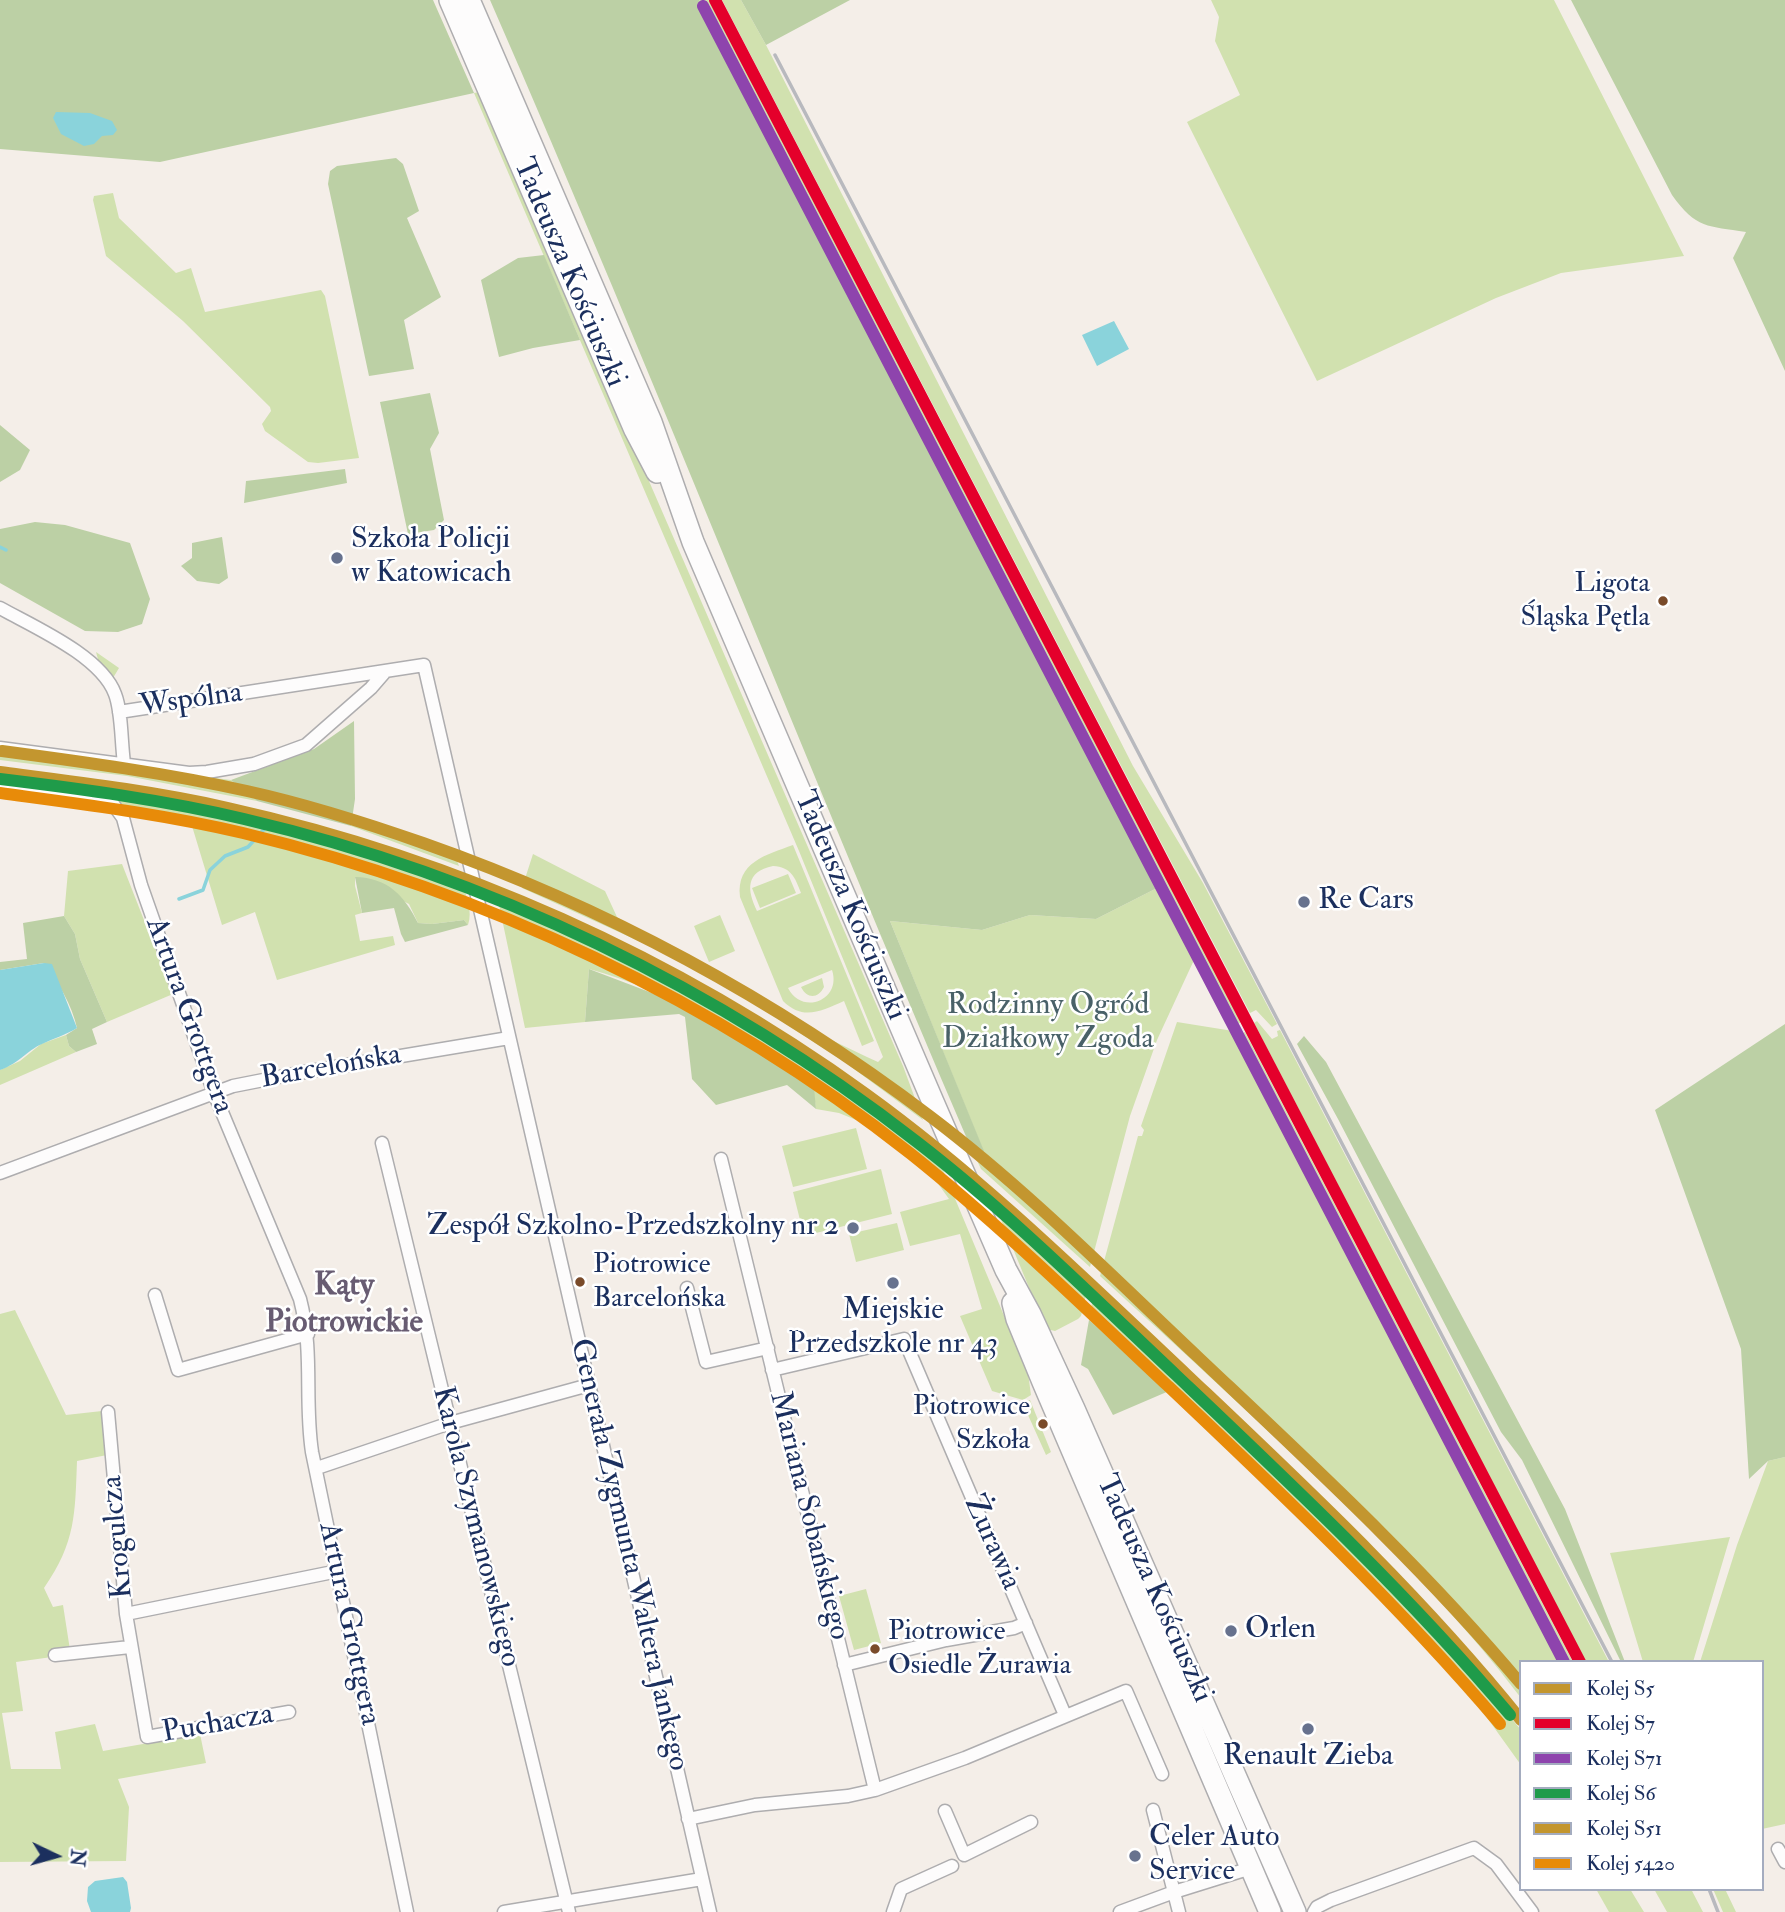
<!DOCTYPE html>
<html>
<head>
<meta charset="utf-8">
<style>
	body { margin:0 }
	#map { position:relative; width:1785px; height:1912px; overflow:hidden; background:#f4eee8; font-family:"IM FELL Double Pica",serif }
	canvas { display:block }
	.legend { position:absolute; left:1519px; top:1660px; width:245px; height:231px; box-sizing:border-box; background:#fff; border:2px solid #a4acbf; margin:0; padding:9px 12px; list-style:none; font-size:21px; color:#1b2f5e }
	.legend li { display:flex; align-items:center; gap:14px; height:35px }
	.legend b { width:35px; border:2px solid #a4acbf }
	.north { position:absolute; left:21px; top:1821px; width:70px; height:70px; -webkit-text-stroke:5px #fff; paint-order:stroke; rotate:95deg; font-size:19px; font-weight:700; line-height:28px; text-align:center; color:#1b2f5e }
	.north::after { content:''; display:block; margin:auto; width:24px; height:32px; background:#1b2f5e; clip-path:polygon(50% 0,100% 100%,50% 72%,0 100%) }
</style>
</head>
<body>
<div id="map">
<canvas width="1785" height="1912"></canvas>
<ul class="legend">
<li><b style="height:9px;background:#c3962f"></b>Kolej S5</li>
<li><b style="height:9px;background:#e4002b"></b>Kolej S7</li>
<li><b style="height:9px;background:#8e44ad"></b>Kolej S71</li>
<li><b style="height:9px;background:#1f9b4a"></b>Kolej S6</li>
<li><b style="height:9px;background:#c3962f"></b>Kolej S51</li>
<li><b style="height:9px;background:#e88b09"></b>Kolej 5420</li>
</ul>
<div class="north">N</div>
</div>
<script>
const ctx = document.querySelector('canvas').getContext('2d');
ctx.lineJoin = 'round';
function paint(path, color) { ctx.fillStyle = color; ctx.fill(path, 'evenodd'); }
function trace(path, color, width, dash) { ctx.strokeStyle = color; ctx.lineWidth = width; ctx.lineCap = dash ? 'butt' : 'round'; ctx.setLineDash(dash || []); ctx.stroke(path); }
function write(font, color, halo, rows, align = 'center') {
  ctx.font = font + ' "IM FELL Double Pica",serif'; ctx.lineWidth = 5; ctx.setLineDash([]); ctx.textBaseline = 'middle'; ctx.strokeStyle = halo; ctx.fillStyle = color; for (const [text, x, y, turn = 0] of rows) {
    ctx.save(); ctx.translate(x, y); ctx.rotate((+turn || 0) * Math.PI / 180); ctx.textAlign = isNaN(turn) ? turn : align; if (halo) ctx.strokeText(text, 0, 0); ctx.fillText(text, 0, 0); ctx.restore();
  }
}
const green = new Path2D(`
	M699,0H709L1241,1022L1238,1024L1233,1019L1203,962L1194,960L1157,1040L1130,1116L1090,1267L981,1169L971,1148L983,1150L890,921L982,930L1030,915L1096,919L1161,886Z
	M722,0H741L766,45L1133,766L1203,883L1277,1024L1272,1027L1256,1010L1250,1013Z
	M1211,0H1554L1684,256L1561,273L1496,298L1317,381L1187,122L1240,95L1215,41L1219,17Z
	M480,92L903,1066L923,1120L846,1063L752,1002L867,1057L878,1062L883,1057L799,851L474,93Z
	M113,193L119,218L176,273L191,268L205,312L321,290L325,296L359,458L318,463L308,462L265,431L262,424L271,411L270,407L183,321L106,256L93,200L94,196Z
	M96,652L119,668L113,678L99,663Z
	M0,751L231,780L257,801L127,776L0,760Z
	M0,778C79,786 160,796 237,814C314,832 388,858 462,882C466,896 473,911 468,925L464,920L432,924L418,923L409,904L355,877V886L362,913L355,915L360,941L393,936L395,945L277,980L255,912L222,925L192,826L126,815L119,803L0,785Z
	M352,821L456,858L459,866L351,826Z
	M793,845L874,1041L862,1046L844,1001C821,1011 803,1021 783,1001L740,897C736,862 766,855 793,845ZM773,866C791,867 795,877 801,893L757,911C747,890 745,872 773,866ZM832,970C842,1000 802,1016 788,988Z
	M533,854L605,891L617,917L698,968L522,888Z
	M122,864L173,994L107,1022L80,959L75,934L64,916L68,871Z
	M788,874L796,893L760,908L752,888Z
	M498,900L586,937L679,985L823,1075L938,1158L1028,1373L1031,1395L1023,1400L992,1391L960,1316L982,1309L960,1234L910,1246L900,1212L949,1199L934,1178L866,1124L839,1113L816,1109L813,1087C743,1039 672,991 589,969L585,1022L525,1028Z
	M720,915L735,951L709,962L694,926Z
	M822,978L824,987C818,999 807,999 801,987Z
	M1257,1021L1272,1039L1278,1036L1277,1031L1280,1030L1609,1662H1586L1254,1023Z
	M1177,1022L1233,1031L1236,1037L1245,1032L1573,1662H1521V1698C1466,1625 1403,1561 1338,1498C1260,1422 1180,1349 1100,1276L1138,1136H1142L1144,1130L1141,1126Z
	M66,1035L69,1046L76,1052L0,1085V1070L20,1061L41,1044Z
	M856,1128L867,1169L793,1187L782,1146Z
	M881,1169L892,1214L804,1236L793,1192Z
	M995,1205L1087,1291L1081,1316L1078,1319L1055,1331L1046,1329Z
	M897,1223L904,1250L856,1262L849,1234Z
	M1093,1297L1263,1458L1405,1598L1460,1657L1521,1730V1765L1480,1708L1320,1528L1089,1320Z
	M15,1310L66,1415L102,1411L107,1455L77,1461C75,1514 76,1542 44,1588L53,1607L63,1605L70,1650L52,1657L16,1662L23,1711L2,1713L11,1769H61L55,1732L95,1724L103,1751L200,1734L206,1763L118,1779L129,1807L126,1861L0,1862V1314Z
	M1030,1400L1051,1452L1046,1455L1024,1406L1012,1404Z
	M1785,1457V1824L1762,1829V1662H1700L1737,1545L1768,1461Z
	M1730,1537L1693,1662H1643L1610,1553Z
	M866,1589L881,1643L854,1650L839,1596Z
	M1596,1889H1630L1644,1912H1609Z
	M1654,1889H1691L1703,1912H1667Z
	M1713,1889H1725L1736,1912H1723Z`);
const forest = new Path2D(`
	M0,0H433L474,93L160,162L0,149Z
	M490,0H699L1161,886L1096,919L1030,915L982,930L890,921L984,1151L971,1148C807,767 656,380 490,0Z
	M741,0H850L766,45Z
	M1571,0H1785V371L1733,258L1746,232C1708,226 1696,229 1672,195Z
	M396,158L403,164L419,211L407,218L441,297L404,320L414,369L369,376L328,184L330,171L337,166Z
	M544,255L580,340L533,348L499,357L481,280L518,258Z
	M430,393L439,433L430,449L444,520L434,530L408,534L380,402Z
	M0,425L30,450L20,470L0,482Z
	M345,469L347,483L244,503L246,481Z
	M35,522L65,525L130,543L150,599L142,624L118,632L85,631L0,583V529Z
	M222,537L228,578L219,584L197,581L181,566L192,558V543Z
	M354,721L355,799L351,826L257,801L231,780L314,749Z
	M355,877C388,878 404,895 418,923L432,924L464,920L468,925L405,942L401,934L394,908L362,913Z
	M64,916L75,934L80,959L107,1022L92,1029L97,1044L76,1052L69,1046L66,1035L77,1028C72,1005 58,982 44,963L0,970V962L27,959L23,923Z
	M589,969L681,1004L738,1036L814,1087L816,1109L787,1085L716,1105L692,1079L685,1017L679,1014L585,1022Z
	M1785,1024V1457L1768,1461L1749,1479L1741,1349L1655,1110Z
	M1304,1036L1326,1062L1565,1509L1625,1662H1621L1522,1460L1501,1432L1338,1119L1297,1044Z
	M1089,1320L1169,1391L1113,1415L1088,1369L1081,1365Z`);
const water = new Path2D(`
	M56,112L90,113L112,121L117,130L113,135L102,136L94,144L84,146L61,134L53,118Z
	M1114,321L1129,349L1097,366L1082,335Z
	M44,963L52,964L77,1028C66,1035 54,1038 42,1044C26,1051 20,1063 0,1070V970Z
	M123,1877L127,1882L131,1908L130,1912H91L87,1901L88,1887L95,1881Z`);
const stream = new Path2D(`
	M0,547L6,550
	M486,895L562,926
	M179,899L203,890L210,870L225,856L248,847L266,827L363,854L460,887`);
const street = new Path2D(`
	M0,608C34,627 101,656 115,694C122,712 121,742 124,763
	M119,712L424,665L710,1912
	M0,748L189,773L207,772L254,764L306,745L371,688L384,673
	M0,789L100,799L113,804L123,818L141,885L214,1093L300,1299C314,1353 304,1399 312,1452L407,1912
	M382,1143L569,1912
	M721,1159L875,1790
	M0,1173L233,1086L299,1073L509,1038
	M687,1288L706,1362L768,1348
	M155,1295L178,1370L308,1334
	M772,1370L904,1339L1065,1715
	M108,1412L126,1614L338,1571
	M317,1468L450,1423L589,1385
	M126,1614L147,1737L289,1712
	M55,1655L130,1647
	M844,1665L946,1640L1014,1628L1026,1623
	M1153,1810L1179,1912
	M945,1811L964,1855L1031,1822
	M688,1819L755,1805L848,1796L875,1790L965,1758L1126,1691L1162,1774
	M1778,1849L1785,1862
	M504,1912L702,1879
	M893,1912L901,1889L952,1866
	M1120,1912L1174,1892L1251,1868
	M1314,1912L1317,1907L1331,1900L1474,1848L1496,1864L1532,1912`);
const primary = new Path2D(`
	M450,0L635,430L657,472
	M469,0L651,422L693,542L933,1102L1006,1270L1030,1314L1074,1409L1295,1912
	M1013,1303L1017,1319L1043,1382L1270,1912`);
const rail = new Path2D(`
	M775,55L1612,1662
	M1709,1889L1718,1912`);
const rail1 = new Path2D(`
	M0,772C77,782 153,791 228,808C457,859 676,957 866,1094C981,1177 1083,1277 1186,1374C1303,1485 1420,1594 1521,1720`);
const rail2 = new Path2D(`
	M715,0L1580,1662`);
const rail3 = new Path2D(`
	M703,6L1564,1662`);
const rail4 = new Path2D(`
	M0,779C82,789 164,800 244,819C488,876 720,988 917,1142C1009,1213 1092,1296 1176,1375C1292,1485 1407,1593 1510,1715`);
const rail5 = new Path2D(`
	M2,751C84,762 166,773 247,791C306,804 366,823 423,843C608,908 775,999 931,1117C1026,1189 1111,1275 1198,1357C1309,1462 1422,1566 1521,1684`);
const rail6 = new Path2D(`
	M0,793C81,804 163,814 243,833C484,891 716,1000 911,1154C1001,1226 1084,1307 1168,1386C1283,1495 1397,1603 1500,1724`);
const markers = [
	[337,558,7,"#67728e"],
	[1663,601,6,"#7a4b2a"],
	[1304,902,7,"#67728e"],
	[853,1228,7,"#67728e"],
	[580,1282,6,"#7a4b2a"],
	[893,1283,7,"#67728e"],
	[1043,1424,6,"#7a4b2a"],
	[1231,1631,7,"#67728e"],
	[875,1649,6,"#7a4b2a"],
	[1308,1729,7,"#67728e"],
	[1135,1856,7,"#67728e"]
];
const busNames = [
	["Ligota",1650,585],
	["Śląska Pętla",1650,619],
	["Piotrowice",593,1266,"left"],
	["Barcelońska",593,1300,"left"],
	["Piotrowice",1030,1408],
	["Szkoła",1030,1442],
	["Piotrowice",888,1633,"left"],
	["Osiedle Żurawia",888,1667,"left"]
];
const streetNames = [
	["Tadeusza Kościuszki",568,273,67],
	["Wspólna",191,701,-8],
	["Tadeusza Kościuszki",849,906,67],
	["Artura Grottgera",188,1016,70],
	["Barcelońska",331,1068,-10],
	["Mariana Sobańskiego",808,1516,76],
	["Karola Szymanowskiego",475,1527,76],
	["Krogulcza",119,1537,-95],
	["Żurawia",991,1543,66],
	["Generała Zygmunta Waltera Jankego",628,1555,77],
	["Tadeusza Kościuszki",1153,1589,66],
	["Artura Grottgera",348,1624,78],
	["Puchacza",218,1725,-10]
];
const poiNames = [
	["Szkoła Policji",351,541],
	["w Katowicach",351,575],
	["Re Cars",1318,902],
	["Zespół Szkolno-Przedszkolny nr 2",839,1228,"right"],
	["Miejskie",893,1312,"center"],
	["Przedszkole nr 43",893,1346,"center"],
	["Orlen",1245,1631],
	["Renault Zieba",1308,1758,"center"],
	["Celer Auto",1149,1839],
	["Service",1149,1873]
];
const parkNames = [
	["Rodzinny Ogród",1048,1007],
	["Działkowy Zgoda",1048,1041]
];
const neighbourhoodNames = [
	["Kąty",344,1287],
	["Piotrowickie",344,1324]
];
paint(green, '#d1e1af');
paint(forest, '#bcd0a5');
paint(water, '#8ad3db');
trace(stream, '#8ad3db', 3.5);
trace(street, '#aeadaf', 15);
trace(primary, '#aeadaf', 24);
trace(street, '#fdfcfc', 12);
trace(primary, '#fdfcfc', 21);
trace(rail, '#b8b9be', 3.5);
trace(rail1, '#c3962f', 12);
trace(rail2, '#e4002b', 12);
trace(rail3, '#8e44ad', 12);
trace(rail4, '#1f9b4a', 12);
trace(rail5, '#c3962f', 12);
trace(rail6, '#e88b09', 12);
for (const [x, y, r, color] of markers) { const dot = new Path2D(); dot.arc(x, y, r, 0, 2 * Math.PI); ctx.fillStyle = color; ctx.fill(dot); trace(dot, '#fff', 2.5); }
write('28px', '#1b2f5e', '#fff', busNames, 'right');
write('30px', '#1b2f5e', '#fff', streetNames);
write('30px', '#1b2f5e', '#fff', poiNames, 'left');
write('30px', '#496168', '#fff', parkNames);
write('bold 32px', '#685c72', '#fff', neighbourhoodNames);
</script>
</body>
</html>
